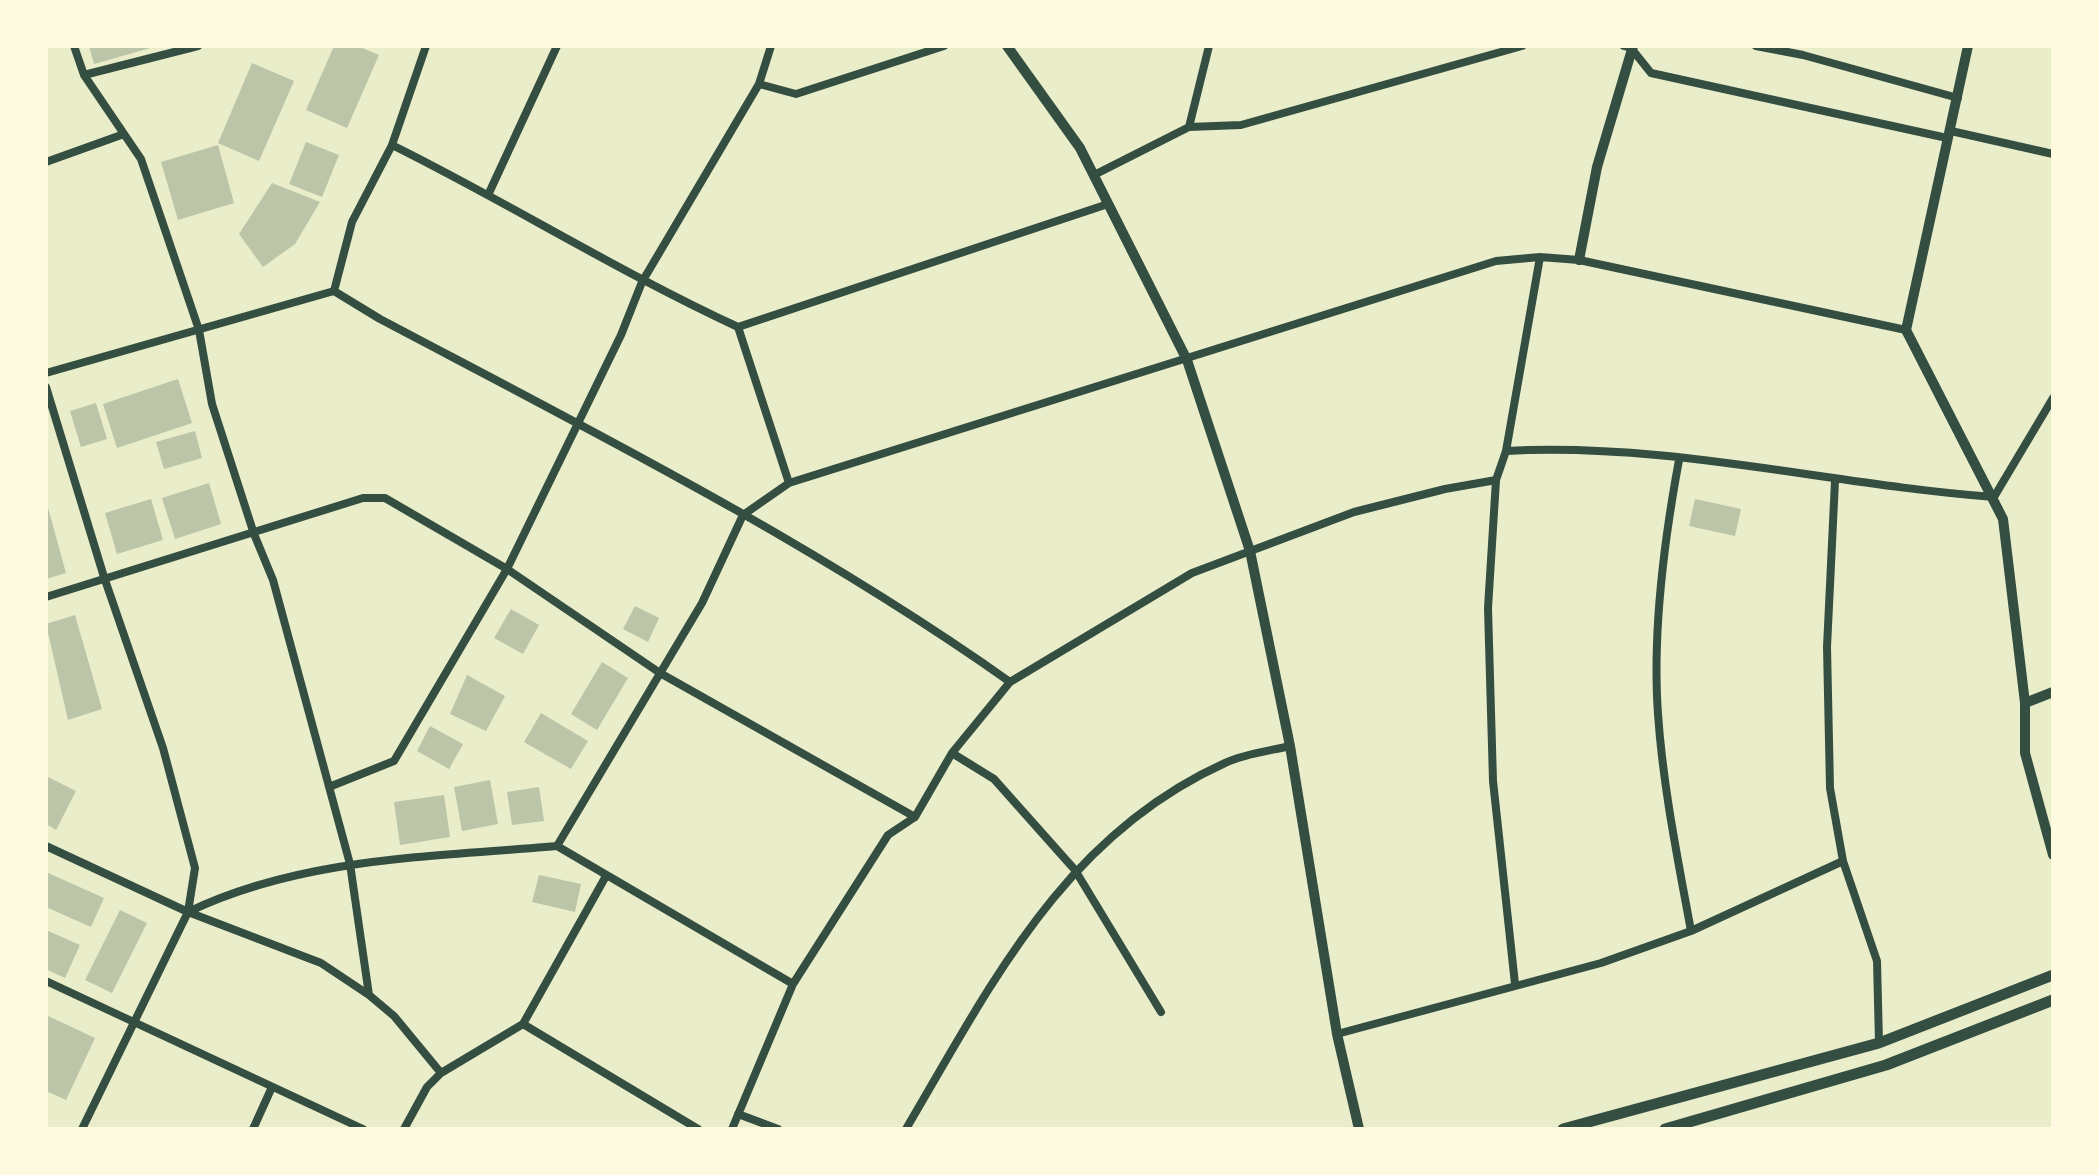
<!DOCTYPE html>
<html>
<head>
<meta charset="utf-8">
<style>
	body { margin:0 }
	#map { position:relative; width:2099px; height:1175px; overflow:hidden; background:#e9edc9; font-family:"Playfair Display",serif }
	canvas { display:block }
	.frame { position:absolute; inset:0; border:48px solid #fefae0; pointer-events:none }
</style>
</head>
<body>
<div id="map">
<canvas width="2099" height="1175"></canvas>
<div class="frame"></div>
</div>
<script>
const ctx = document.querySelector('canvas').getContext('2d');
ctx.lineJoin = 'round';
function paint(path, color) { ctx.fillStyle = color; ctx.fill(path, 'evenodd'); }
function trace(path, color, width, dash) { ctx.strokeStyle = color; ctx.lineWidth = width; ctx.lineCap = dash ? 'butt' : 'round'; ctx.setLineDash(dash || []); ctx.stroke(path); }
const building = new Path2D(`
	M89,46H154V47L94,64Z
	M334,46H358L379,55L347,128L306,110Z
	M252,63L294,81L259,161L218,143Z
	M306,142L339,155L322,197L289,184Z
	M218,145L234,203L178,220L161,162Z
	M272,183L320,202L295,244L263,267L239,234Z
	M178,379L192,423L117,448L103,404Z
	M96,403L107,439L81,447L70,411Z
	M195,431L202,458L164,469L156,442Z
	M209,483L221,524L175,539L162,498Z
	M151,499L163,540L117,554L105,513Z
	M1695,499L1741,509L1735,536L1689,526Z
	M47,504L66,573L46,579V505Z
	M635,606L659,618L648,642L623,629Z
	M511,609L539,625L523,654L494,638Z
	M75,615L102,709L68,720L46,624Z
	M602,662L628,678L597,730L571,714Z
	M467,675L505,696L486,731L450,714Z
	M541,713L588,741L571,769L524,742Z
	M430,726L463,744L449,769L417,751Z
	M46,776L76,791L56,830L46,824Z
	M490,780L498,824L462,831L454,787Z
	M539,787L544,821L512,825L507,792Z
	M444,795L450,837L400,845L394,802Z
	M46,872L104,898L91,927L46,907Z
	M539,875L581,884L575,912L532,902Z
	M120,910L147,923L112,993L85,980Z
	M46,930L80,945L65,978L46,969Z
	M46,1015L95,1038L66,1100L46,1091Z`);
const minor = new Path2D(`
	M74,46L84,75L141,159L199,330L212,404L254,534L273,580L350,864L369,995L394,1016L441,1073
	M1624,46L1631,48L1651,73L1947,138
	M1756,46L1803,55L1958,98
	M84,75L198,46
	M759,84L796,94L944,46
	M1189,127L1209,46
	M1951,131L2053,154
	M392,145C509,203 619,272 738,327L1108,204
	M46,162L124,134
	M1094,175L1189,127L1241,125L1522,46
	M489,193L557,46
	M334,291L352,222L392,145L426,46
	M738,327L789,483
	M46,373L334,291L380,319C594,432 812,542 1010,682
	M46,387L104,577L163,748L195,868L188,912L82,1129
	M1506,451L1540,257
	M1679,460C1664,541 1652,631 1658,714C1663,787 1678,860 1691,931
	M1496,480L1488,608L1493,781L1515,984
	M1835,481L1827,647L1830,788L1843,861L1877,961L1879,1043
	M46,597L363,498H385L507,569L660,673L915,817
	M952,753L994,779L1075,870L1161,1012
	M329,787L394,761L507,569L621,335L642,282L759,84L771,46
	M46,846L188,912L321,963L369,995
	M557,846L793,984
	M188,912C302,857 433,857 557,846L702,603L743,515L789,483L1496,261L1540,257L1579,260L1906,330
	M46,981L363,1129
	M523,1024L698,1129
	M1337,1034L1601,963L1691,931L1843,861
	M738,1114L778,1129
	M253,1129L272,1087
	M404,1129L427,1087L441,1073L523,1024L606,876
	M732,1129L793,984L888,835L915,817L952,753L1010,682L1192,573L1354,512L1445,489L1496,480L1506,451C1669,442 1832,485 1994,497L2053,398
	M906,1129C991,985 1063,836 1225,763C1244,754 1269,751 1290,746`);
const tertiary = new Path2D(`
	M1007,46L1080,148L1187,360L1250,551L1290,746L1337,1034L1359,1129
	M1968,46L1906,330L2003,519L2025,703V753L2053,855
	M1579,260L1597,167L1633,46
	M2025,703L2053,692`);
const secondary = new Path2D(`
	M1563,1129L1879,1043L2053,975
	M1665,1129L1886,1065L2053,1000`);
paint(building, '#bcc5a7');
trace(minor, '#344e41', 8);
trace(tertiary, '#344e41', 10);
trace(secondary, '#344e41', 11);
</script>
</body>
</html>
